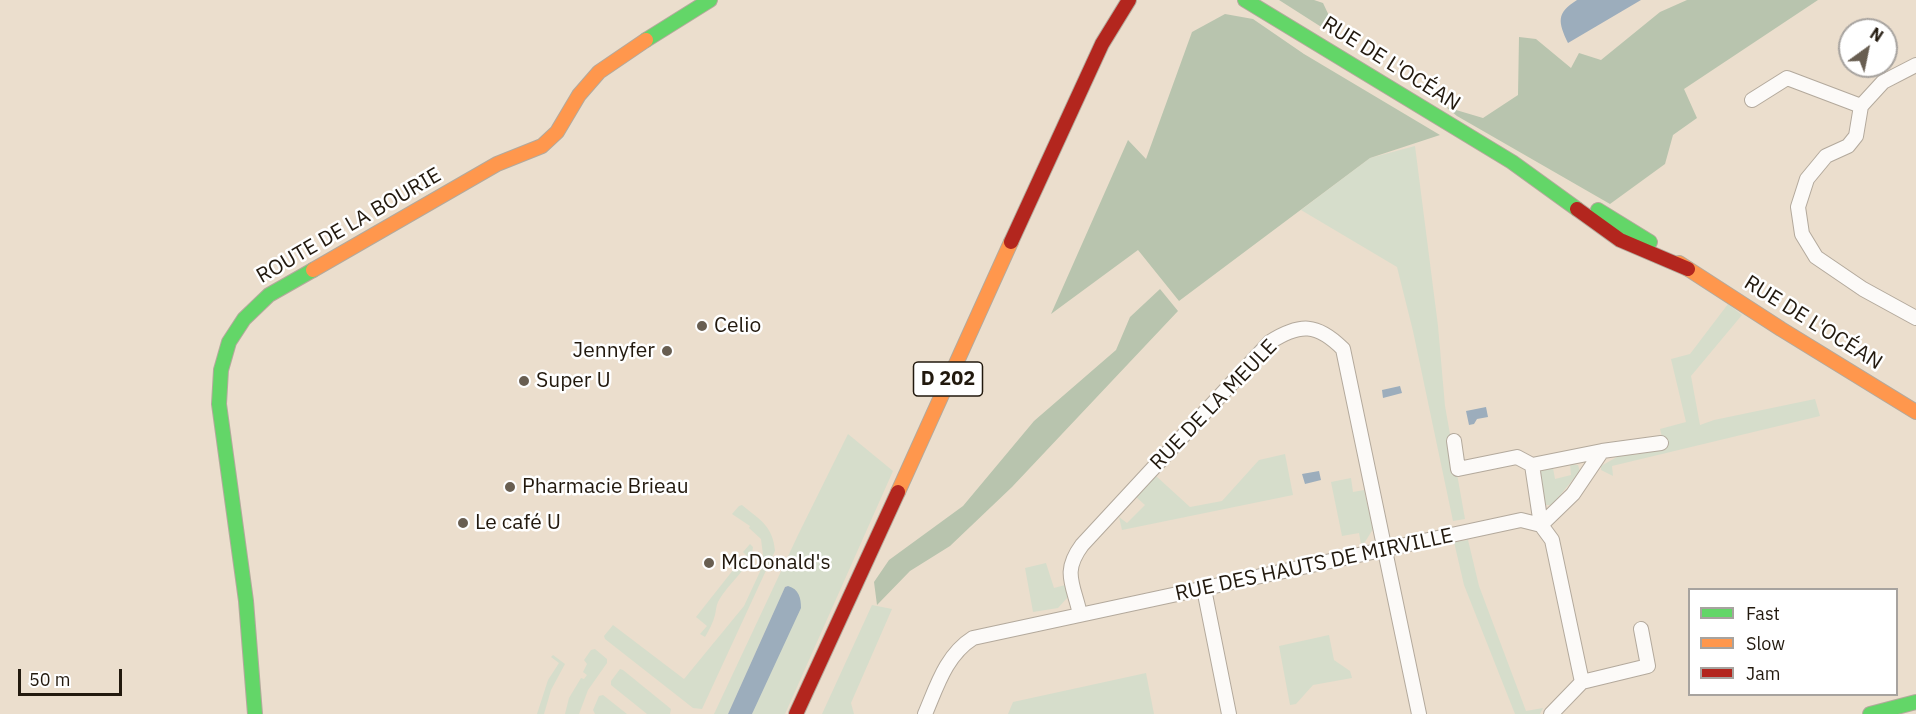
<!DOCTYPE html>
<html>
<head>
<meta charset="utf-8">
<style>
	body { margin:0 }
	#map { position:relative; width:1916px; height:714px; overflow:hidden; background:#ebdecd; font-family:"IBM Plex Sans",sans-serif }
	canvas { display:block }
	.legend { position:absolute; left:1688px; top:588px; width:210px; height:108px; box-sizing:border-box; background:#fff; border:2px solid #a7a39f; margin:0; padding:8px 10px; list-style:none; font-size:18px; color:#22190e }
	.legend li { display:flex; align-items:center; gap:12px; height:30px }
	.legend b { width:30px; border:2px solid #a7a39f }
	.north { position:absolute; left:1838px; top:18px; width:60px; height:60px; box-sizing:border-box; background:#fff; border:2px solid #a7a39f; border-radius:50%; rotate:33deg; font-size:16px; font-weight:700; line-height:24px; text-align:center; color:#22190e }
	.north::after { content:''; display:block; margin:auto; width:21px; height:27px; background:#685e51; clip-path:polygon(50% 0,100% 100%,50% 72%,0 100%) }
	.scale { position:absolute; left:18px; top:669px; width:104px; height:27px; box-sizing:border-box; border:3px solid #22190e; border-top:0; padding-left:8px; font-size:18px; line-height:21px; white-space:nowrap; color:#22190e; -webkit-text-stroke:4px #fff; paint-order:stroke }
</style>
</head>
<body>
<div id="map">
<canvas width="1916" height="714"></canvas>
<ul class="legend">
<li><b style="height:8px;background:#63d668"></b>Fast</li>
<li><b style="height:8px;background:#ff974d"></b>Slow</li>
<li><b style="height:8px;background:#b3261e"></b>Jam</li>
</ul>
<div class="north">N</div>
<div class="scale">50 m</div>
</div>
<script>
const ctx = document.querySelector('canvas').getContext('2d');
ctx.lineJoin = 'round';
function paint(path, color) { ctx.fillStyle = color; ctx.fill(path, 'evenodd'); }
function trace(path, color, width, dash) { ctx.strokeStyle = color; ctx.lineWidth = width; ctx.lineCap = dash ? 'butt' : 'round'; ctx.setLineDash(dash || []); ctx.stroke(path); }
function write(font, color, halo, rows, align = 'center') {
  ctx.font = font + ' "IBM Plex Sans",sans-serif'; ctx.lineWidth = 5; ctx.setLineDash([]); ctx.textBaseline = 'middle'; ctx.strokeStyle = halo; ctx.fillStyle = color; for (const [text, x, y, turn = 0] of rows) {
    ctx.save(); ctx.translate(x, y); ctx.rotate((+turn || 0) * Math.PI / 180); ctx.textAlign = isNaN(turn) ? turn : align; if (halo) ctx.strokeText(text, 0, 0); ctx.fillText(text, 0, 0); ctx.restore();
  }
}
const green = new Path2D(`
	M1415,146L1438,326L1445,406L1465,519L1453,521L1413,331L1397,267L1301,210L1370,158Z
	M1728,304L1742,315L1691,376L1700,425L1714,420L1815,399L1820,416L1612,466L1613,476L1601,470V466L1624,453L1633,455L1665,449L1660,429L1686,422L1671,359L1690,354Z
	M848,434L893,471L785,714H752L788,586L785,587L728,714H714L798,535Z
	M1285,454L1293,495L1122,530L1119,517L1127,523L1145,505L1136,497L1156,476L1190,507L1222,501L1259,460Z
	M1570,464L1578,465L1580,471L1552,505H1546L1538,474L1541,471L1553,468L1555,479L1571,475Z
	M1351,478L1353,492L1364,490L1373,529L1365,542L1361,544L1359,533L1342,536L1331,482Z
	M742,505C760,520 773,526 775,551L702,709L693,708L605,639L604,636L613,625L684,679L744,606L764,563L761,539L749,528L750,526L732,514L739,506Z
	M1468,540L1479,586L1526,711L1543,708L1540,714H1515L1464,585L1454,542Z
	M750,544L753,547C751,568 728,583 718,602C716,606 716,611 715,615C713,623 709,630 705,637L700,634L707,626L696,617L737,565L739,566L747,556L743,552Z
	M1046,563L1054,588L1065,585L1068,597L1058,608L1033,612L1025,568Z
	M872,605L892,609L851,703L854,714H822Z
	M1329,635L1334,660L1350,671L1352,678L1313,685L1296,704L1290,705L1279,646Z
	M595,649L607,659V663L588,690L579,714H565L569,698L581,678L584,679L587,675L583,672L587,664L584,660L591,650Z
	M553,655L565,664L551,690L544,714H537L548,680L559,663L551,657Z
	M620,669L623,670L671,709L670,714H647L611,685V681Z
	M1146,673L1154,714H1008L1013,702Z
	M603,695L627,714H595L593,710L599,696Z`);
const forest = new Path2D(`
	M1279,0H1314L1323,3L1332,22L1326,30Z
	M1687,0H1818L1684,89L1697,118L1673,135L1665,164L1610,204L1457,116L1446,107L1483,118L1518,95L1519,37L1536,39L1571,68L1579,53L1601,60L1660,12Z
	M1225,14L1253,19L1304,54L1440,135L1370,158L1179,301L1138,250L1051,314L1128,140L1146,159L1192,32Z
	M1160,289L1178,311L1012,487L950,546L910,571L877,605L874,582L889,560L963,506L1034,421L1116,350L1130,317Z`);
const water = new Path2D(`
	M1577,0H1641L1568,43C1558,22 1556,13 1577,0Z
	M1400,386L1402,393L1383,398L1382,390Z
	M1486,407L1488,417L1477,419L1474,424L1469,425L1466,411Z
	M1319,471L1321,480L1305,484L1302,474Z
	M788,586C799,589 801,598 801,608L752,714H728L785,587Z`);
const street = new Path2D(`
	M1916,65L1883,82L1861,106L1856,136L1848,146L1826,156L1807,179L1798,207L1802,234L1816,257L1863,289L1916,318
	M1752,100L1787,78L1861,106
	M1454,441L1458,469L1517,457L1532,465
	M1602,451L1573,494L1541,525L1532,465L1602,451L1661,443
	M1204,589L1229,714
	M1080,614C1073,583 1062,572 1082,545L1270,342C1300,323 1317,323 1343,349L1419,714
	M1582,682L1648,666L1641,629
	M925,714C937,686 946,655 973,638L1521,520L1541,525L1552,540L1582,682L1551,714`);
const fast = new Path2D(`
	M1245,0L1512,162L1577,209
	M646,40L710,0
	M1598,210L1650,242
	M255,714L246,601L219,404L221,370L229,342L244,319L269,295L313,270
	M1870,714L1916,702`);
const slow = new Path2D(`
	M1679,263L1781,329L1916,412
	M313,270L497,164L542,146L557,132L579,95L599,72L646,40
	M898,492L1011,242`);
const jam = new Path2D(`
	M1577,209L1620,240L1688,269
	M1011,242L1102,44L1129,0
	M796,714L898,492`);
const markers = [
	[702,326,6,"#685e51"],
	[667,351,6,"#685e51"],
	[524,381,6,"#685e51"],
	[510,487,6,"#685e51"],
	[463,523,6,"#685e51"],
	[709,563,6,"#685e51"]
];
const shields = [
	[948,379,69]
];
const shieldNames = [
	["D 202",948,379]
];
const streetNames = [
	["RUE DE L'OCÉAN",1391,64,32],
	["ROUTE DE LA BOURIE",349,226,-30],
	["RUE DE L'OCÉAN",1813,323,32],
	["RUE DE LA MEULE",1214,405,-46],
	["RUE DES HAUTS DE MIRVILLE",1314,565,-12]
];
const poiNames = [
	["Celio",714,326],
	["Jennyfer",655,351,"right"],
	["Super U",536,381],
	["Pharmacie Brieau",522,487],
	["Le café U",475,523],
	["McDonald's",721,563]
];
paint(green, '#d6ddcb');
paint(forest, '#b8c4ae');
paint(water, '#9cadbc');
trace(street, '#b3a99c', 16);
trace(fast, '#b3a99c', 16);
trace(slow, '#b3a99c', 16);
trace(jam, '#b3a99c', 16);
trace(street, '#fcfaf8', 14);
trace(fast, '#63d668', 14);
trace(slow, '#ff974d', 14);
trace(jam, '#b3261e', 14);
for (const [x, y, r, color] of markers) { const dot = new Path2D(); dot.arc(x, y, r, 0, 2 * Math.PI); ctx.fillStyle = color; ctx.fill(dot); trace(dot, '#fff', 2); }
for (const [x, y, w] of shields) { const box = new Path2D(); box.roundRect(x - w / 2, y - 17, w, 34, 4.5); ctx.fillStyle = '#fff'; ctx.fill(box); trace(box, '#22190e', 1.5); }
write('bold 20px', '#22190e', null, shieldNames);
write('21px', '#22190e', '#fff', streetNames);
write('21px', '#22190e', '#fff', poiNames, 'left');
</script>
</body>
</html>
